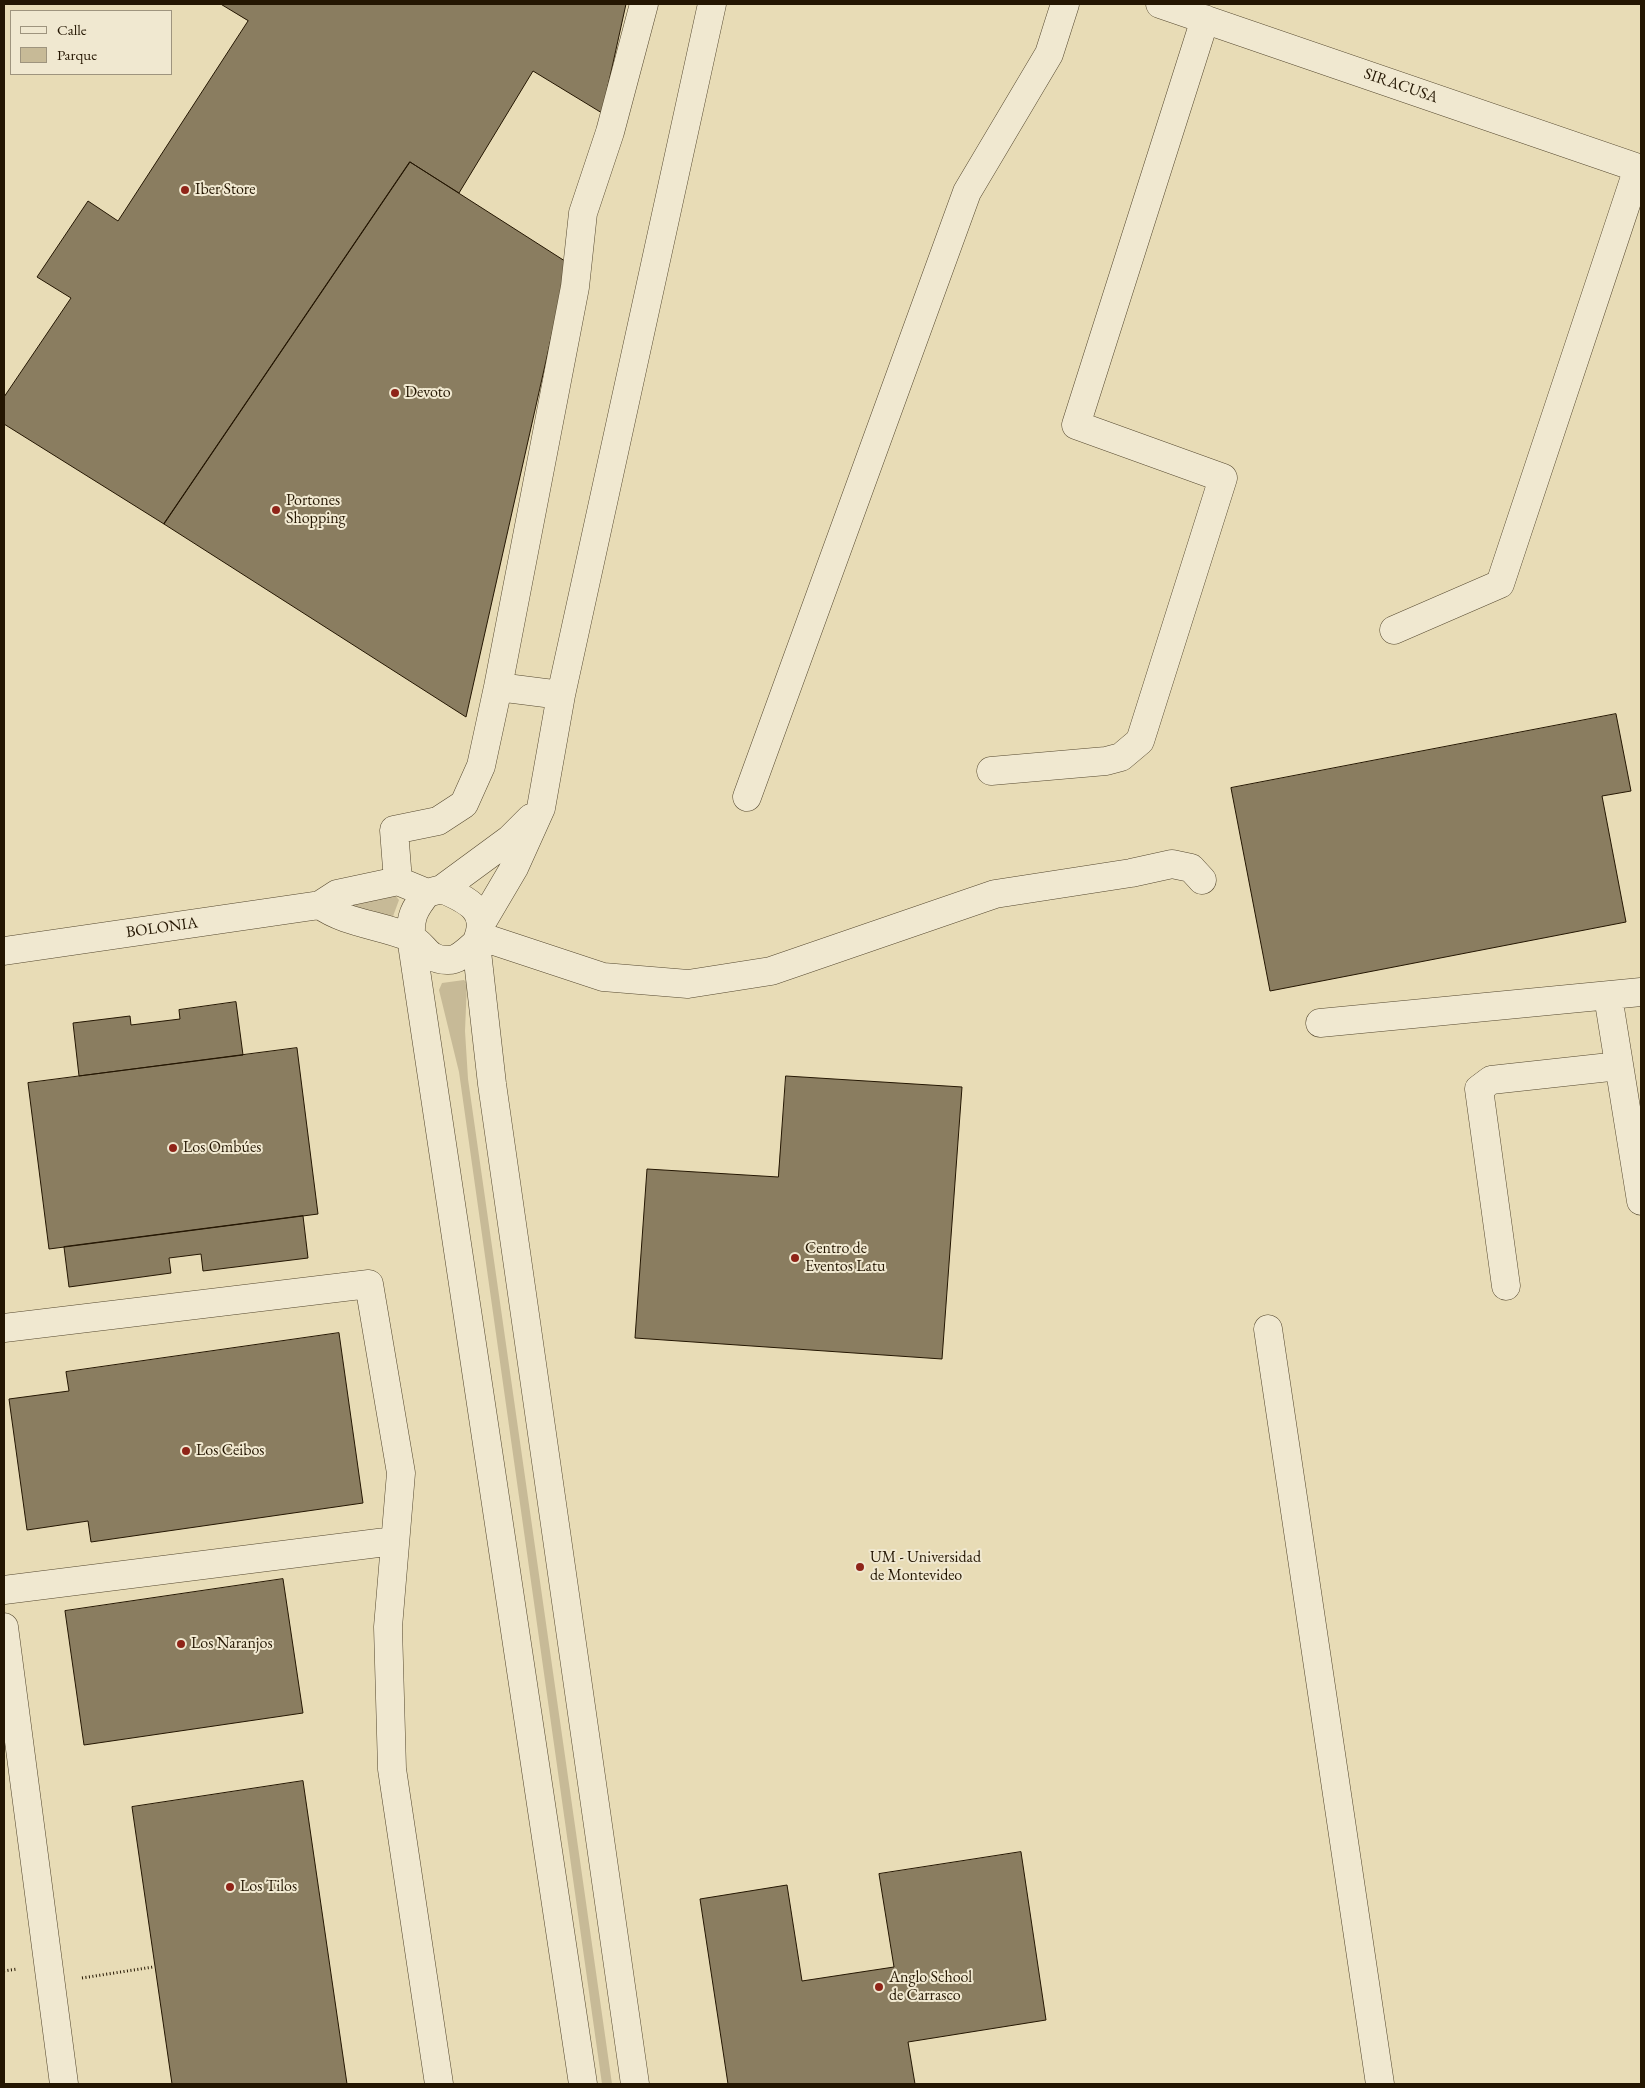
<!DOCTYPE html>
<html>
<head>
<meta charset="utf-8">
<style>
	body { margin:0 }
	#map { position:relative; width:1645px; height:2088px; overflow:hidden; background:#e8dcb6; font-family:"EB Garamond",serif }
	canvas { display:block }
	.frame { position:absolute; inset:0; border:5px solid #241602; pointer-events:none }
	.legend { position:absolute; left:10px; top:10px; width:162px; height:65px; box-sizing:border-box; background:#f0e8d0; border:1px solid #9e947e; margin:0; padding:6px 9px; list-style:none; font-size:15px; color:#241602 }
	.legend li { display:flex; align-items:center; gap:10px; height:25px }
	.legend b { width:25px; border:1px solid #9e947e }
</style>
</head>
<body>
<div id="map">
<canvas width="1645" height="2088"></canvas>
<div class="frame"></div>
<ul class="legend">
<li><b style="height:6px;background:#f0e8d0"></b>Calle</li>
<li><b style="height:14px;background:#c7ba97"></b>Parque</li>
</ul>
</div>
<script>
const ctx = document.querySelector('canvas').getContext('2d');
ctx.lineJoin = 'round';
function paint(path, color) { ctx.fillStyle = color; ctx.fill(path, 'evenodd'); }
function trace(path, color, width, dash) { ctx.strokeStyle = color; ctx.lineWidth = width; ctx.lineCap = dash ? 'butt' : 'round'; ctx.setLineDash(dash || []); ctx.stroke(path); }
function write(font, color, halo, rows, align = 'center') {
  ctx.font = font + ' "EB Garamond",serif'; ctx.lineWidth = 4; ctx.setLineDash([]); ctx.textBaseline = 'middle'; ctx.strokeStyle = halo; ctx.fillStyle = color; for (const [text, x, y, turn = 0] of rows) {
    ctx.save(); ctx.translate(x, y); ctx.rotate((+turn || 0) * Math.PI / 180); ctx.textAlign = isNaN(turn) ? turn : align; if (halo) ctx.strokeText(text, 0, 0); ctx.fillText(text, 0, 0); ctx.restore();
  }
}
const green = new Path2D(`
	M394,894L399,900L392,919L346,905Z
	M464,980L467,983L465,1031L468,1079L612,2084H602L459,1072L439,990L442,983Z`);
const building = new Path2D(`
	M221,4H626L602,113L533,71L459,193L410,162L164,524L4,424V397L71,298L37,277L88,201L118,221L248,21Z
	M410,162L568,263L466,717L164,524Z
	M1616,714L1631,791L1602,796L1626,922L1270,991L1231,788Z
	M236,1002L243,1055L79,1076L73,1023L130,1016L131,1025L180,1019L179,1010Z
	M297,1048L318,1214L49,1249L28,1083Z
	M786,1076L962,1087L942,1359L635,1338L647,1169L778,1177Z
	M303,1216L308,1258L203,1271L201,1254L169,1258L171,1273L69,1287L64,1247Z
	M339,1333L363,1503L91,1542L88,1521L27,1530L9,1399L69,1391L66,1372Z
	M283,1579L303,1713L84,1745L65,1611Z
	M303,1781L347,2084H172L132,1807Z
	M1021,1852L1046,2020L908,2042L915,2084H728L700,1899L787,1885L802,1981L894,1967L879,1874Z`);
const path = new Path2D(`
	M4,1971L17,1969
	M82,1978L153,1967`);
const minor = new Path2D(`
	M1160,4L1641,169
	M1394,630L1500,584L1638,168
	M498,687L561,695
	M991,771L1106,761L1121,757L1140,741L1223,478L1076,425L1205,19
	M747,797L967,192L1049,54L1065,4
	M398,881L394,830L438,821L464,804L481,766L498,687L575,287L583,213L610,132L644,4
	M442,889C468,900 491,911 476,943L492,1084L635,2084
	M427,893C414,909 410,917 411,937L583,2084
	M320,905C345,923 380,925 409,937C425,943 425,960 447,960C458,961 468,950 476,943
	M481,924L514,868L541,808L561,695L712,4
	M479,936L603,977L688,984L771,971L995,894L1131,873L1172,864L1191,868L1202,880
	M4,951L320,905L337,894L398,881L427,893L442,889L510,839L531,818
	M1608,996L1641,1201
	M1320,1023L1641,992
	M1506,1286L1479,1089L1491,1080L1619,1066
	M4,1328L369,1284L401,1473L388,1627L392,1769L439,2084
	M1268,1329L1380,2084
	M4,1590L394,1541
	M4,1627L64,2084`);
const markers = [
	[185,190,5,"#8f2418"],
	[395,393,5,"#8f2418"],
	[276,510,5,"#8f2418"],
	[173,1148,5,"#8f2418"],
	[795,1258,5,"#8f2418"],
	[186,1451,5,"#8f2418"],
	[860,1567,5,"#8f2418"],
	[181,1644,5,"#8f2418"],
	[230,1887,5,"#8f2418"],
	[879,1987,5,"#8f2418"]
];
const streetNames = [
	["SIRACUSA",1401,86,19],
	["BOLONIA",162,928,-8]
];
const poiNames = [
	["Iber Store",195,190],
	["Devoto",405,393],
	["Portones",286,501],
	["Shopping",286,519],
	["Los Ombúes",183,1148],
	["Centro de",805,1249],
	["Eventos Latu",805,1267],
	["Los Ceibos",196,1451],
	["UM - Universidad",870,1558],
	["de Montevideo",870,1576],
	["Los Naranjos",191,1644],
	["Los Tilos",240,1887],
	["Anglo School",889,1978],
	["de Carrasco",889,1996]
];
paint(green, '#c7ba97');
paint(building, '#8a7d60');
trace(building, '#241602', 1);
trace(minor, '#55482f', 29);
trace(path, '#241602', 3, [1, 2.5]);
trace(minor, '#f0e8d0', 28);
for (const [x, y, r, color] of markers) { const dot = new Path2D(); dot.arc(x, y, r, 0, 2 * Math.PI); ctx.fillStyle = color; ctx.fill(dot); trace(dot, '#f0e8d0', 2); }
write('16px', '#241602', '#f0e8d0', streetNames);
write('16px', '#241602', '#f0e8d0', poiNames, 'left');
</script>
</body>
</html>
